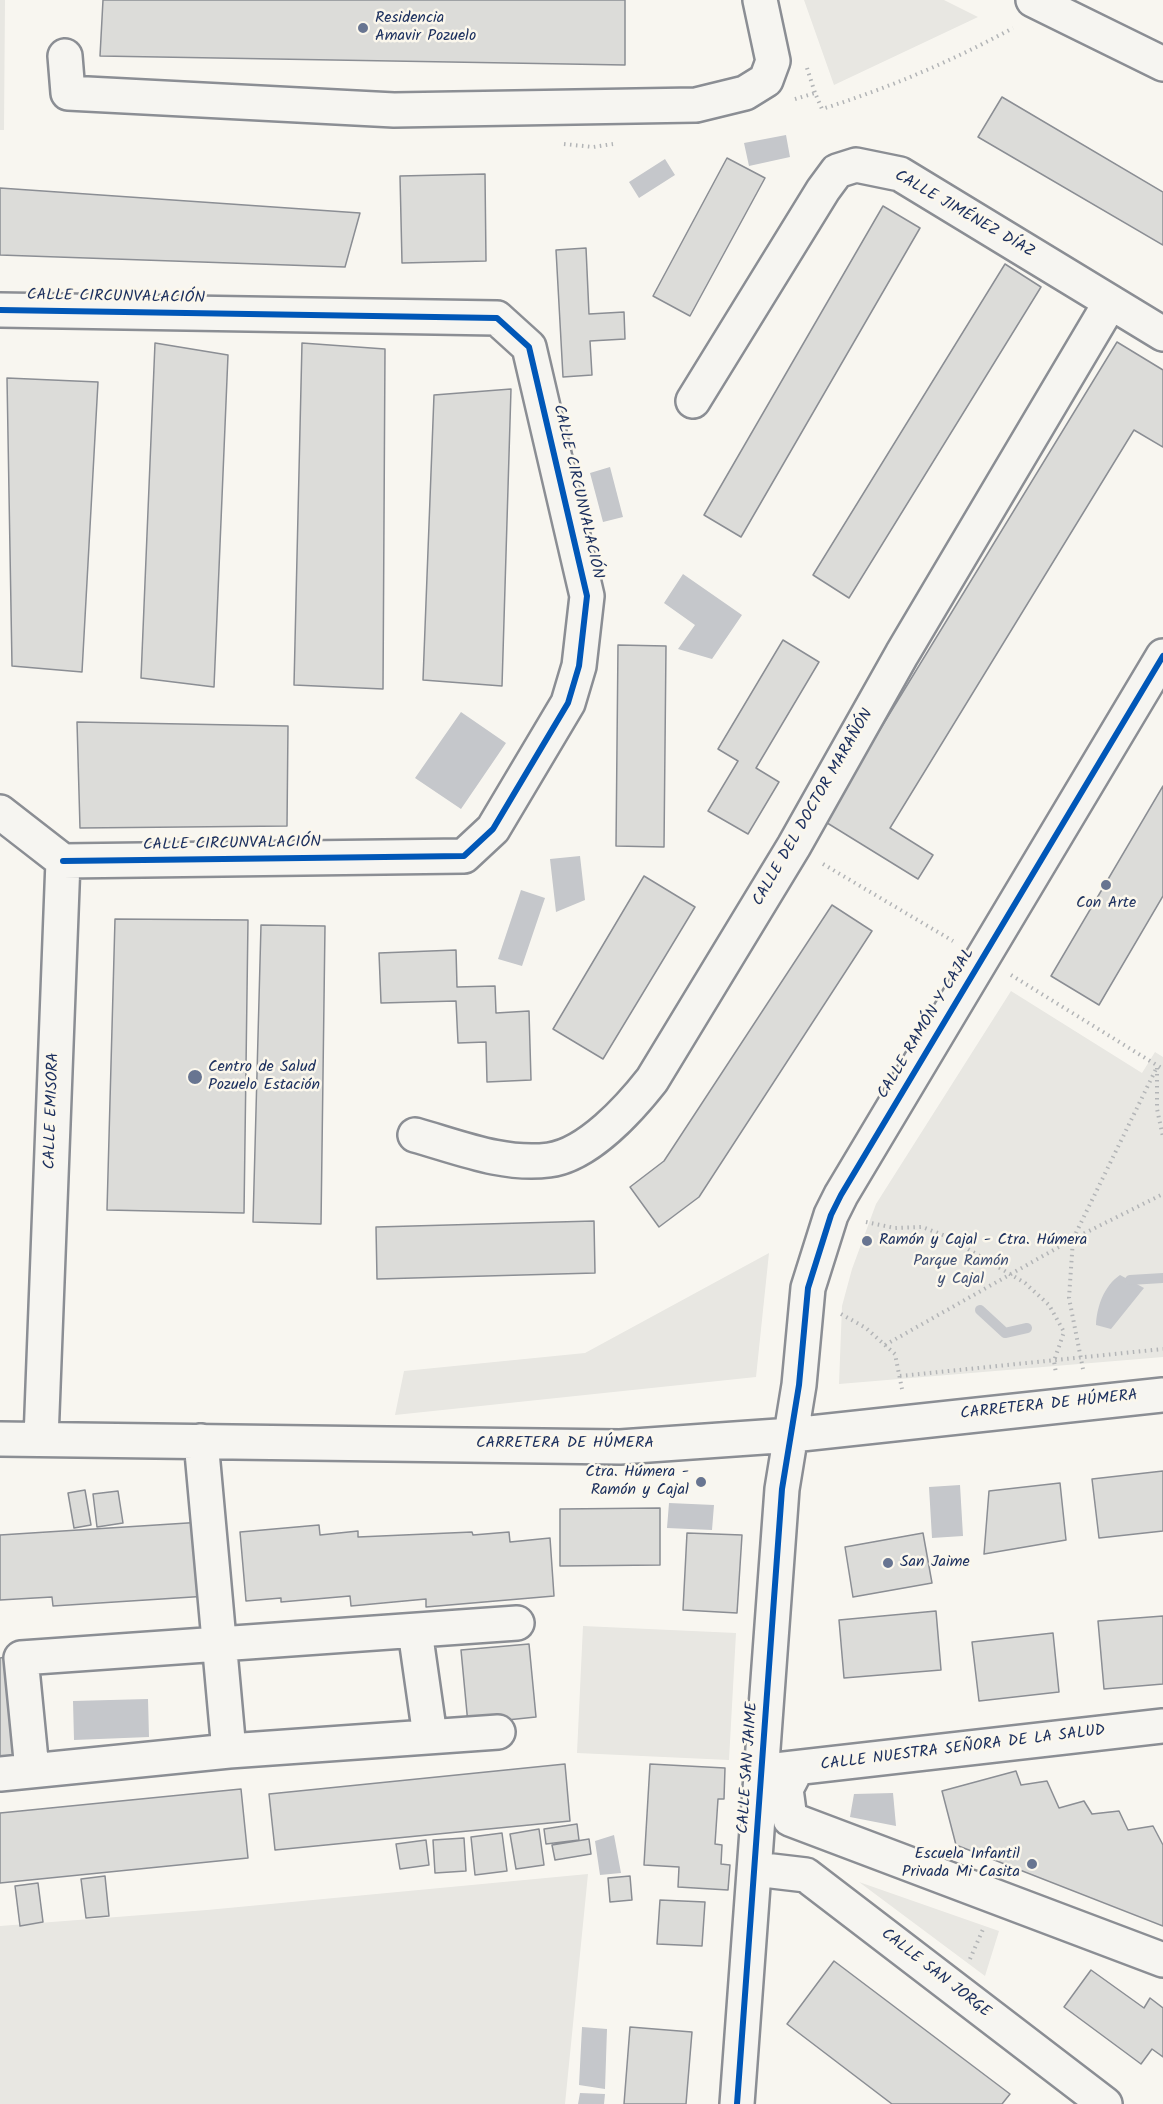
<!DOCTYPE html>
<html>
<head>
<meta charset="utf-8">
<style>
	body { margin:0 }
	canvas { display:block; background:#f8f6f0 }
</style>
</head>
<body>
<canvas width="1163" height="2104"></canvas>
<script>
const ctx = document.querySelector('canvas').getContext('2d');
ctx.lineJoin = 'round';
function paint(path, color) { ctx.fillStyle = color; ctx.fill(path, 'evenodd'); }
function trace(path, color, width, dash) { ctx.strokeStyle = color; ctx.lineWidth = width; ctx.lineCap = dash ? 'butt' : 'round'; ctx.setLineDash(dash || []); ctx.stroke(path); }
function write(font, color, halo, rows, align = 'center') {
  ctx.font = font + ' Kalam,sans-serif'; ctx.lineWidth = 5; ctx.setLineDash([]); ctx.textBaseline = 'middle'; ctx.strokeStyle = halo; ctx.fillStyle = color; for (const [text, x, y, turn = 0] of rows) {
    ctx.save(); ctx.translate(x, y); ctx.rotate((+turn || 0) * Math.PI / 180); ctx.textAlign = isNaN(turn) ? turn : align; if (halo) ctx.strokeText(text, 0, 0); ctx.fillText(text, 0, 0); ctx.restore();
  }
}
const green = new Path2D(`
	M0,0H5L4,130H0Z
	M804,0H944L978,17L834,85Z
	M1011,991L1142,1073L1155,1052L1163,1057V1357L839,1384L842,1306L852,1269L876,1204Z
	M769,1253L756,1377L395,1415L404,1371L585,1353Z
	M583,1626L736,1633L729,1760L577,1753Z
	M588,1874L565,2104H0V1926L207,1910Z
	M859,1882L999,1931L985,1976Z`);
const water = new Path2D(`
	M786,135L790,157L749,166L744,143Z
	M665,159L675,175L639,198L629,182Z
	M610,467L623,517L603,522L590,473Z
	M683,574L742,615L712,659L678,649L695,625L664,603Z
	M461,712L506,743L461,809L415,778Z
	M580,856L585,900L556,912L550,859Z
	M521,890L545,898L522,966L498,959Z
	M1120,1275L1144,1288L1111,1329L1096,1325C1097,1306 1104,1286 1120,1275Z
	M960,1485L963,1536L932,1538L929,1487Z
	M669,1503L714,1505L712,1530L667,1528Z
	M148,1699L149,1737L74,1740L73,1701Z
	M893,1793L896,1826L850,1817L854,1794Z
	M614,1835L621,1873L600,1875L595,1841Z
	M582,2027L607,2029L605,2089L579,2085Z
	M580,2093L605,2094L604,2104H578Z`);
const stream = new Path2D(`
	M1130,1280L1163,1278
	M980,1310L1005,1333L1027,1328`);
const building = new Path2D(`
	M103,0H625V65L100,56Z
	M1002,97L1163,192V245L978,137Z
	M727,158L765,178L690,316L653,296Z
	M485,174L486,261L402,263L400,176Z
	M0,188L360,213L345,267L0,255Z
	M883,206L920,228L741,537L704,515Z
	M586,248L589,314L624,312L625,339L590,341L592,375L563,377L556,250Z
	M1005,264L1041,287L849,598L813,575Z
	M1117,342L1163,370V447L1134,430L890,828L933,855L918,879L824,821Z
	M155,343L228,355L214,687L141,678Z
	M302,343L385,349L383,689L294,685Z
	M7,378L98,382L82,672L12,666Z
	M511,389L502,686L423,680L434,395Z
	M783,640L819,662L756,768L779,782L748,834L708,811L738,761L718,749Z
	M618,645L666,646L664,847L616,846Z
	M77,722L288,726L287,826L80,828Z
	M1163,786V896L1099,1005L1051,976Z
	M644,876L695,907L603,1059L553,1029Z
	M832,905L872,931L699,1197L659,1227L630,1187L664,1161Z
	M115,919L248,920L244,1213L107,1210Z
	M261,925L325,926L321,1224L253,1222Z
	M456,950L457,987L495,986L496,1013L529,1011L531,1080L487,1082L486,1042L458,1043L456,1001L381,1003L379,953Z
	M594,1221L595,1273L377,1279L376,1227Z
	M1163,1471V1531L1099,1538L1092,1479Z
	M1060,1483L1066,1540L984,1554L989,1491Z
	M85,1490L91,1525L74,1528L68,1493Z
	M118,1491L123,1523L97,1527L93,1494Z
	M660,1508V1565L560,1566V1509Z
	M203,1522L208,1596L53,1606L52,1597L0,1600V1535Z
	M319,1525L320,1535L358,1531V1537L472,1532L473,1535L509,1532L510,1542L550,1538L554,1596L426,1607V1599L351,1606L350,1596L281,1602V1598L246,1601L240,1532Z
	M687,1533L742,1535L737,1613L683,1610Z
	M923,1533L932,1583L853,1597L845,1547Z
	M936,1611L941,1670L844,1678L839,1620Z
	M1163,1616V1684L1104,1689L1098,1621Z
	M1053,1633L1059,1692L979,1701L972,1642Z
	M529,1644L536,1717L468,1724L461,1650Z
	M5,1657L15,1761L0,1763V1658Z
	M565,1764L570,1821L275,1850L269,1794Z
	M650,1764L725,1768L724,1799H718L715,1844L722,1845L721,1864L730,1865L728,1890L678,1887L679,1867L644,1865Z
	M1016,1771L1021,1785L1047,1781L1059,1808L1084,1801L1092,1814L1119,1811L1128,1830L1153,1826L1163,1845V1926L956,1845L942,1791Z
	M241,1789L248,1858L0,1883V1813Z
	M577,1824L579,1840L546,1844L544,1829Z
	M539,1829L544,1865L516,1869L510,1834Z
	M502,1833L507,1871L475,1875L471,1837Z
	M464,1838L466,1871L435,1873L433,1840Z
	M589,1839L591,1854L555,1860L552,1845Z
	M426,1840L429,1865L400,1869L396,1844Z
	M105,1876L109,1916L86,1918L81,1879Z
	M630,1876L632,1900L610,1902L608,1878Z
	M38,1883L43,1922L20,1926L15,1886Z
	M660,1900L705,1902L702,1946L657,1944Z
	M834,1961L1010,2094L1002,2104H892L787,2024Z
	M1091,1970L1144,2008L1150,1998L1163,2008V2057L1152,2049L1141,2064L1064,2007Z
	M630,2027L692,2032L686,2104H624Z`);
const path = new Path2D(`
	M807,68L815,93
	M795,99L815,93L822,109C889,88 952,61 1013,28
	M564,144L593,147L613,144
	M823,864L953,941
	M1011,975L1163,1069
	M1157,1068V1109L1163,1137
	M866,1222L895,1228L922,1227L946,1236L1025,1283L1049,1305L1064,1332L1054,1361L1056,1373
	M841,1314L866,1328L895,1354L902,1389
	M885,1345L1073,1239L1163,1194
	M1083,1369L1069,1298L1073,1239L1157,1067
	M900,1376L1163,1349
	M970,1959L984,1927`);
const minor = new Path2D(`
	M1033,0L1163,64
	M65,56L68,93L394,110L696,105L745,93L766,80L773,61L760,0
	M0,310L497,318L529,347L587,596L579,666L568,703L493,829L464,856L63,861
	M693,401L823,190L837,171L856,165L900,174L1163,334
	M0,812L63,861L41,1439
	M415,1135C458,1147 504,1166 549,1160C588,1155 630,1108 652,1080L794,846L902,654L1110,303
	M0,1439L620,1447L792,1435L1163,1395
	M201,1441L229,1751
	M415,1631L430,1736
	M797,1768L786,1789L790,1819L1163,1960
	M32,1770L21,1658L517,1623
	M776,1770L1163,1726
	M0,1774L229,1751L498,1732
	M755,1869L806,1875L1105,2104
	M737,2104L782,1489L799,1385L808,1288L831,1215L841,1195L1163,656`);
const cycleway = new Path2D(`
	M0,310L497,318L529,347L587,596L579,666L568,703L493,829L464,856L63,861
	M737,2104L782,1489L799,1385L808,1288L831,1215L841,1195L1163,656`);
const markers = [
	[363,28,6,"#687591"],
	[1106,885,6,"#687591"],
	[195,1077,8,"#687591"],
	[867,1241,6,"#687591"],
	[701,1482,6,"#687591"],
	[888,1563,6,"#687591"],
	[1032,1864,6,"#687591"]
];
const poiNames = [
	["Residencia",375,19],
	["Amavir Pozuelo",375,37],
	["Con Arte",1106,904,"center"],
	["Centro de Salud",208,1068],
	["Pozuelo Estación",208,1086],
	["Ramón y Cajal - Ctra. Húmera",879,1241],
	["Ctra. Húmera -",689,1473,"right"],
	["Ramón y Cajal",689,1491,"right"],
	["San Jaime",900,1563],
	["Escuela Infantil",1020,1855,"right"],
	["Privada Mi Casita",1020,1873,"right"]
];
const streetNames = [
	["CALLE JIMÉNEZ DÍAZ",964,215,30],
	["CALLE CIRCUNVALACIÓN",116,298,1],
	["CALLE CIRCUNVALACIÓN",577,492,77],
	["CALLE DEL DOCTOR MARAÑÓN",814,808,-60],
	["CALLE CIRCUNVALACIÓN",232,845,-1],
	["CALLE RAMÓN Y CAJAL",927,1024,-59],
	["CALLE EMISORA",53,1111,-88],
	["CARRETERA DE HÚMERA",1049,1406,-6],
	["CARRETERA DE HÚMERA",565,1444],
	["CALLE NUESTRA SEÑORA DE LA SALUD",963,1749,-7],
	["CALLE SAN JAIME",749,1768,-86],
	["CALLE SAN JORGE",935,1974,38]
];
const parkNames = [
	["Parque Ramón",961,1262],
	["y Cajal",961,1280]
];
paint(green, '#e8e7e2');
paint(water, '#c5c7cb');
trace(stream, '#c5c7cb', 10);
paint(building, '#dcdcd9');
trace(building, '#8b8e94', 1.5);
trace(minor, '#8b8e94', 38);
trace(path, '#b3b5b7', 4, [1.5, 4.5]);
trace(minor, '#f6f5f1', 33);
trace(cycleway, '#0057b8', 6);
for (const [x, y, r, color] of markers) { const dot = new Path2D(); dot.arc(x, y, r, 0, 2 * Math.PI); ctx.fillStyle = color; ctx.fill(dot); trace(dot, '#fbf7ec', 2); }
write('16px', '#1b2f5e', '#fbf7ec', poiNames, 'left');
write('16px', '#1b2f5e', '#fbf7ec', streetNames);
write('16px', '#415176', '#fbf7ec', parkNames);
</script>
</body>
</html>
